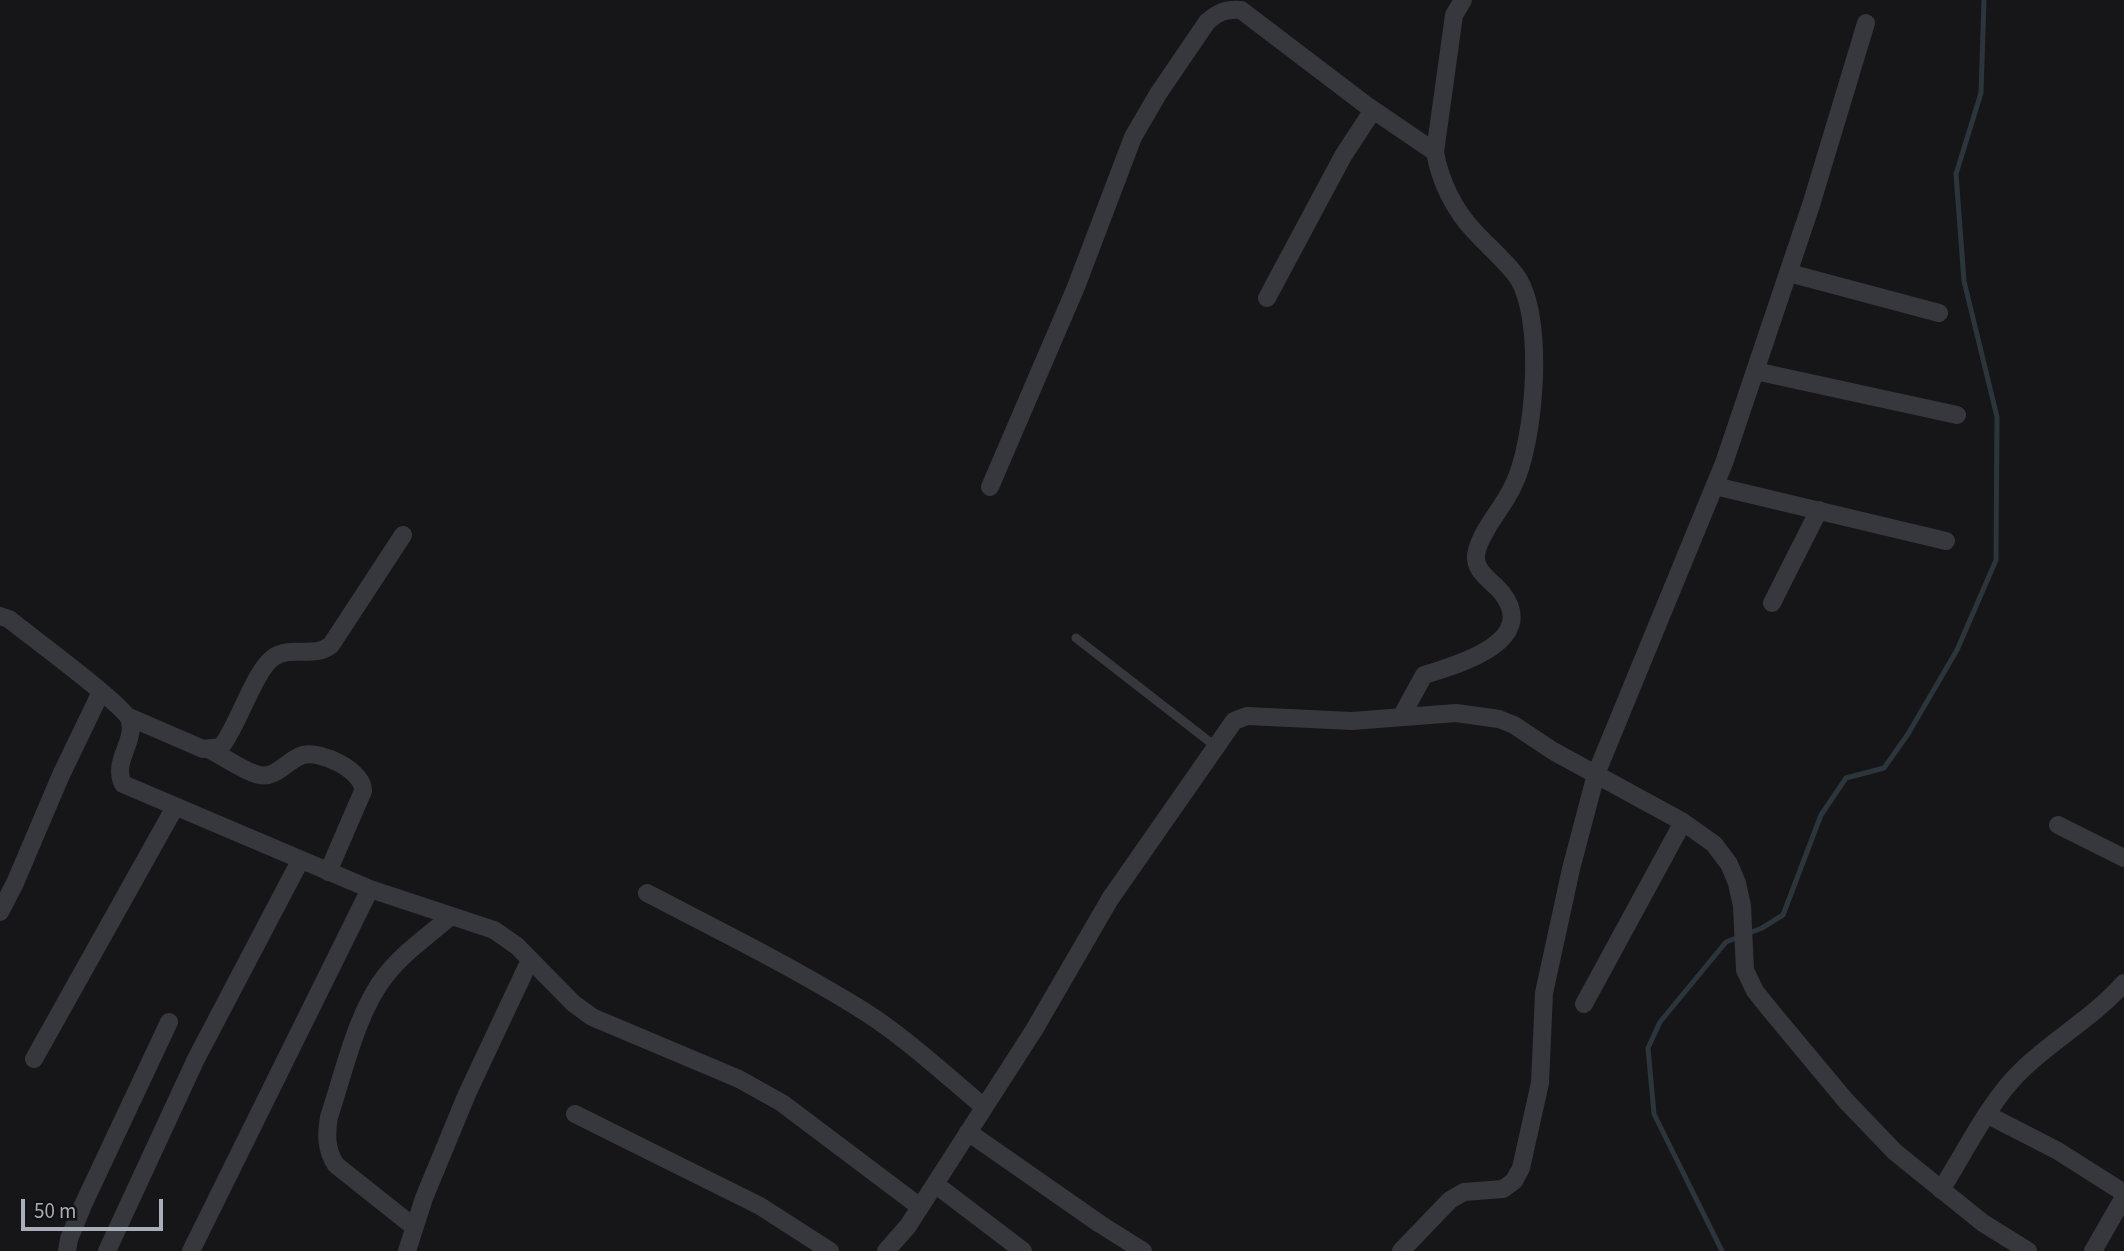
<!DOCTYPE html>
<html>
<head>
<meta charset="utf-8">
<style>
	body { margin:0 }
	#map { position:relative; width:2124px; height:1251px; overflow:hidden; background:#161618; font-family:"Source Sans 3",sans-serif }
	canvas { display:block }
	.scale { position:absolute; left:21px; top:1199px; width:142px; height:32px; box-sizing:border-box; border:4px solid #a8adb8; border-top:0; padding-left:9px; font-size:21px; line-height:24px; white-space:nowrap; color:#a8adb8; -webkit-text-stroke:5px #111113; paint-order:stroke }
</style>
</head>
<body>
<div id="map">
<canvas width="2124" height="1251"></canvas>
<div class="scale">50 m</div>
</div>
<script>
const ctx = document.querySelector('canvas').getContext('2d');
ctx.lineJoin = 'round';
function trace(path, color, width, dash) { ctx.strokeStyle = color; ctx.lineWidth = width; ctx.lineCap = dash ? 'butt' : 'round'; ctx.setLineDash(dash || []); ctx.stroke(path); }
const stream = new Path2D(`
	M1722,1251L1654,1114L1648,1048L1660,1022L1726,942L1762,928L1783,915L1821,815L1846,778L1884,768L1908,734L1957,650L1996,560L1997,417L1964,281L1956,174L1981,93L1984,0`);
const service = new Path2D(`
	M1076,638L1215,746`);
const minor = new Path2D(`
	M1789,273L1939,313
	M1267,298L1343,156L1373,110
	M1755,371L1957,415
	M1715,486L1946,541
	M990,487L1076,287L1133,137L1158,94L1207,22C1218,12 1226,9 1241,10L1366,105L1435,152
	M1772,603L1819,510
	M0,616L9,619C27,634 127,707 130,721C135,743 112,762 123,784L370,889L494,930L517,946L573,1003L592,1017L739,1079L782,1103L920,1207
	M129,717L203,749L221,747C238,726 255,669 274,657C292,645 314,659 331,645L403,535
	M1401,717L1424,675C1456,665 1540,642 1502,593C1492,580 1471,571 1477,550C1484,526 1503,508 1513,486C1535,443 1546,313 1515,274C1503,259 1488,246 1475,232C1454,210 1440,181 1435,152L1454,15L1463,0
	M210,750C224,757 245,772 259,775C277,779 288,759 303,755C321,750 364,771 363,791L328,872
	M2058,825L2124,858
	M647,893C716,929 787,964 854,1005C901,1033 942,1072 984,1107
	M0,912L15,883L61,775L101,692
	M1584,1004L1683,822
	M34,1059L175,807
	M575,1114L760,1206L830,1251
	M1988,1115L2058,1151L2124,1193
	M968,1132L1100,1224L1143,1251
	M935,1184L1023,1251
	M1941,1190C1965,1152 1990,1100 2022,1070C2054,1039 2094,1017 2124,983
	M414,1227L336,1165C326,1150 326,1134 329,1117C344,1072 357,1011 386,975C404,952 429,935 451,916
	M67,1251L69,1239L83,1205L169,1022
	M107,1251L196,1059L300,861
	M191,1251L370,889
	M407,1251L424,1198L467,1094L530,960
	M886,1251L908,1226L1034,1030L1110,899L1234,721L1247,716L1352,721L1456,713L1499,719L1514,725L1553,751L1683,822L1714,844L1729,864L1737,883L1742,906L1745,970L1755,991L1771,1011L1846,1101L1895,1152L1983,1223L2028,1251
	M1401,1251L1450,1200L1464,1192L1503,1189L1514,1181L1521,1168L1540,1083L1544,993L1571,869L1596,774L1724,463L1811,205L1866,23
	M2093,1251L2124,1197`);
trace(stream, '#2c353c', 5);
trace(service, '#37383d', 9);
trace(minor, '#37383d', 18);
</script>
</body>
</html>
